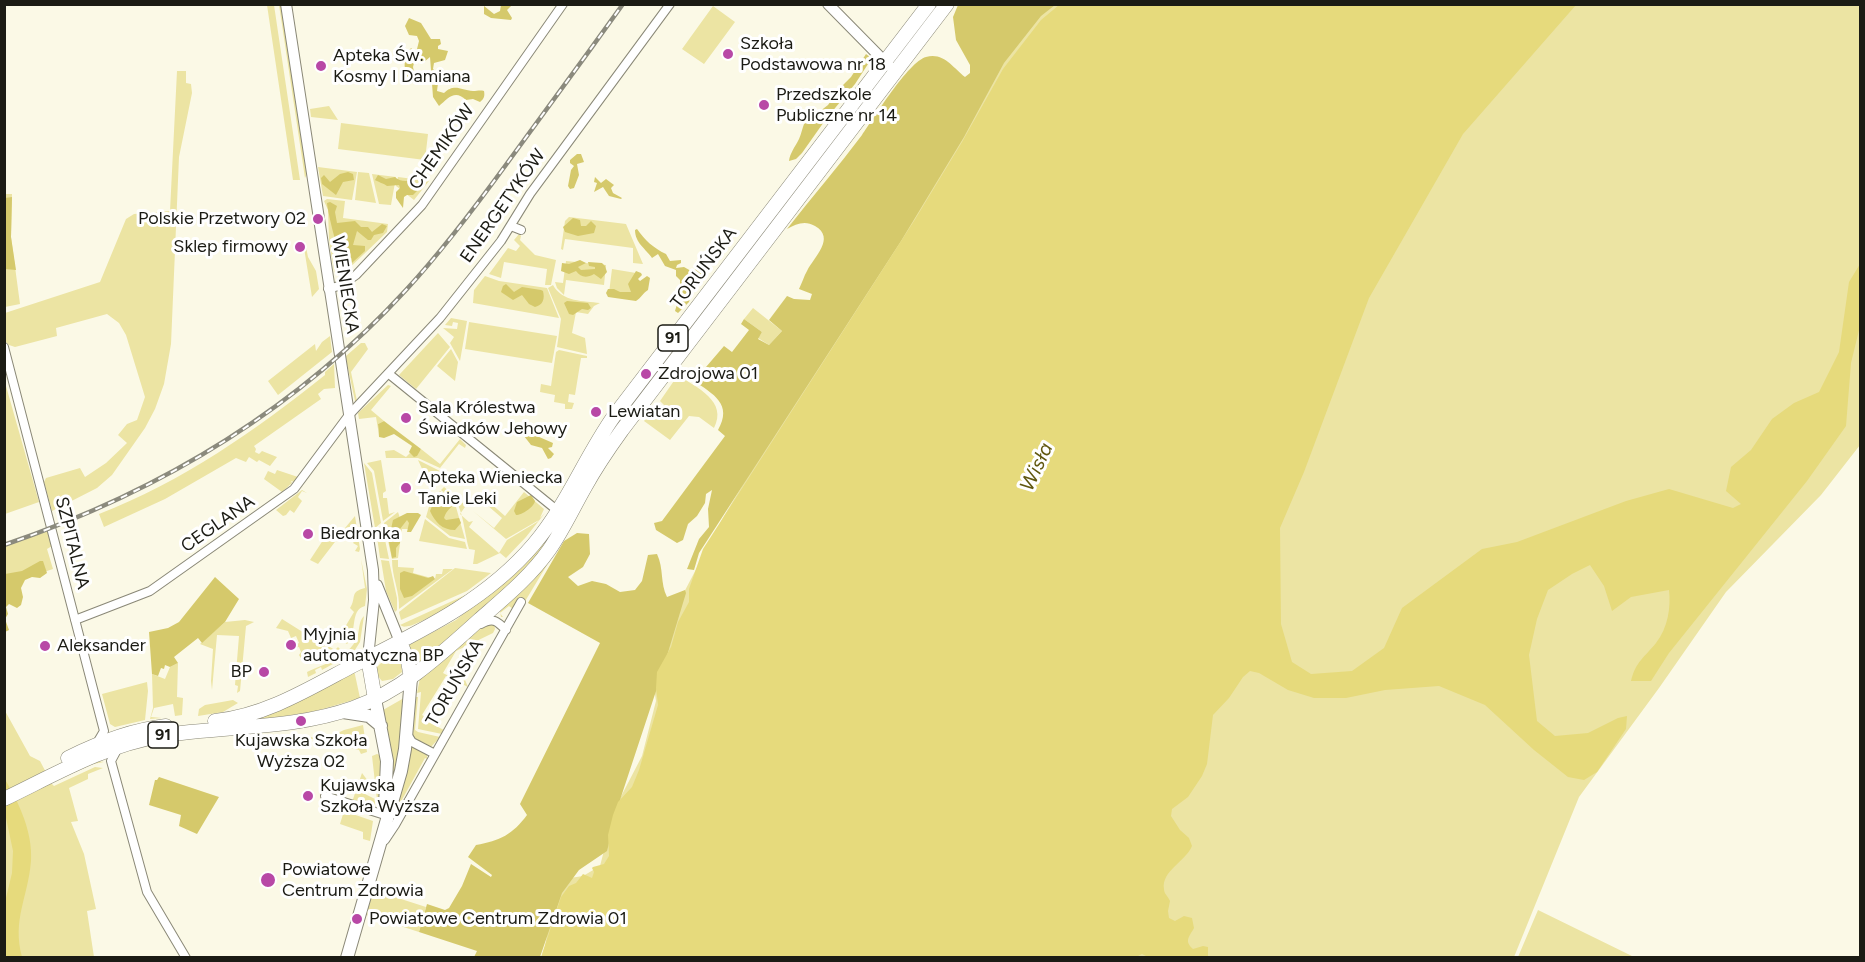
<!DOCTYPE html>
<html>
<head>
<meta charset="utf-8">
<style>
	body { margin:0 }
	#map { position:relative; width:1865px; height:962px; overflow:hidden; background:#fbf9e6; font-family:Figtree,sans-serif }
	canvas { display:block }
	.frame { position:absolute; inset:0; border:6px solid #1b1b14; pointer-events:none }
</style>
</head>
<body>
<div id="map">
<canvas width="1865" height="962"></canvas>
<div class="frame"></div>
</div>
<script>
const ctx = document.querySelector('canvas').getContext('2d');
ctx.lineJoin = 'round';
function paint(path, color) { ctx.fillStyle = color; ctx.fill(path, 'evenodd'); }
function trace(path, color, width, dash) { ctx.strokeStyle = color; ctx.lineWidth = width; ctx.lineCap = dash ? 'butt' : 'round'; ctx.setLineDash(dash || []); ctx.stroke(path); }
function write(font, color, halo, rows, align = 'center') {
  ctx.font = font + ' Figtree,sans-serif'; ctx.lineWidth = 6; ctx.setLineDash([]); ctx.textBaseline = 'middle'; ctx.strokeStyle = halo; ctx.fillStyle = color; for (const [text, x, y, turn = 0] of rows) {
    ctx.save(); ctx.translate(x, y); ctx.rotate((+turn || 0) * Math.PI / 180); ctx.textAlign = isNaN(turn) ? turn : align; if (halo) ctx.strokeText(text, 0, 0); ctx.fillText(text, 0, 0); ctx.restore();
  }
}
const green = new Path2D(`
	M267,5H274L300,180H293Z
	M279,5H282L307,174L305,178Z
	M1043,5H1860V445L1821,495L1726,592L1659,688L1579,797L1514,957H543L554,897L570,878L583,876L600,866L615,808L642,756L656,701L654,687L681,598L724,516L984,84Z
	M713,6L735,22L704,64L682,49Z
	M887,68L885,73L583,477L606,433Z
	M177,71H186V83L191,84L192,93L179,157L171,344L164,384L155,409L145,428L112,475L97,488L52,511L44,482L46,478L80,468L85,477L106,463L127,443L118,435L127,424L137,420L145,397L126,335L119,323L107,314L56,328L57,336L15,347L9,345L6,342L5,313L100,282L126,219L134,214L170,211Z
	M329,106L338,120L311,117L310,109Z
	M341,123L428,134L425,160L338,149Z
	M318,167L357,172L352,200L323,196Z
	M358,172L369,173L376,203L355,200Z
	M372,174L396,177L391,205L379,204Z
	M398,177L429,181L414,200L396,186Z
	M4,194H12L11,237L20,304L5,307Z
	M327,199L345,201L343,218L388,224L387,232L341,276L334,272L329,240L328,210L324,201Z
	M569,217L626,224L643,264L633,263V248L565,239L563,250L561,249L565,221Z
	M519,234L521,236L520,240L535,255L556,260L551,285H545L547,269L504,262L501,278L489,274L508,248L516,251L520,246L514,240Z
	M306,247L308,257L316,271L319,289L312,297L304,248Z
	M566,261L606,265L604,285L566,280L564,295L557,288L555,282L563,283Z
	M612,269L636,273L633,296L609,293Z
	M485,276L499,281L547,288L559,318L473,303L474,290Z
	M553,285C562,302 584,301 600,303L594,306L588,314L576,312L572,333L585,338L587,354L557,347L561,319L548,288Z
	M753,308L782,331L769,345L758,338L762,332L744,319Z
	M451,318L467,321L460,361L450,343L454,337L443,328L457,329L458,323L453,322L452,326L445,325Z
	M469,322L557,336L552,363L465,349Z
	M438,333L450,347L416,389L399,375Z
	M330,336L332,352L278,395L268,381L315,344L316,351L322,342Z
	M361,343H365L368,349L351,372L357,401H355L346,359V356Z
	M451,349L458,362L455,381L437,366Z
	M559,350L587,356V358H581L575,395L569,394L568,402L574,403L572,409H565V404L554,402L555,395L540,392L541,384L551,386L556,352Z
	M334,364L335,388L324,389L318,394L321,399L254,446L256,449L255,452L259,454L262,451L277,457L270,466L259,460L257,462L249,457L246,462L236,458L165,499L104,527L99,514C182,482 256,430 325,375V372Z
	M678,375C697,388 728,401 714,428L699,417L689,416L670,440L644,421L651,412L656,415L664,405L660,401Z
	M4,379L39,502L5,514H4Z
	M388,385L391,386L371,410L384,421L378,424V429L376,417L359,419L358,413Z
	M460,439L466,445L465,448L459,444L440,468L418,458H386L385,451L394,450L406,457L410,453L414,456L421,449L440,464Z
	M381,460L386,491L383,493V498H387L389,514L395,512L383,521L374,471L367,463Z
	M418,460L444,473L438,479L431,478L423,471Z
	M364,463L372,473L381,523L375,528Z
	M277,470L298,477L294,482L291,481L292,483L282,492L264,479L268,471L275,474Z
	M444,487L464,504L465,507L460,514L469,522L473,521L469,527L499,553L507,540L537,522L539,520L506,539L473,511L494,528L502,518L487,505L489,502L505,516L524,492L544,509L540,518L545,513L526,537L506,558L500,553L477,564H473L475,550L469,549C465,535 464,520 459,507C456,501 446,494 441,490Z
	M302,490L307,493L302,491L298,497L302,501L294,513L290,510L286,515L283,516L276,510Z
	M440,491L456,507L465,539L450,536L426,517L430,503Z
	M398,512L400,518L419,516L410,529H402L398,558L392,559L384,523Z
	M355,516L360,549L359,552L355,551L358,546L353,543L356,539L354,528L347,529V534L342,541L338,538L318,564L310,560L331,528L340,534Z
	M425,519L449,538L465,542L467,549L419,541Z
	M559,522L535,561L416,668L407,646L456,620L501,583Z
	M382,525L389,559L380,558L376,530Z
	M570,527L524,603L513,609L509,606L500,613L503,617H501L500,611L517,595Z
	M48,531L52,546L47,549L53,569L5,585L4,546Z
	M361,559L367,589L365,606C349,610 358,633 347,644L344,642L347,635L342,632L354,612L350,608C357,597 349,592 365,588Z
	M381,560L389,561L397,598V610L395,612L386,591Z
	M392,560H398V567L414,568L413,573L435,579L436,574H442L443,569H453L399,609C400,592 392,577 392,560Z
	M455,568L491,573L467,591L401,620L399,612Z
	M472,592C462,600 420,624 409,626C403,627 404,627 400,625Z
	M364,616L360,642L353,653L322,670L321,667L315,670L316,673L308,677L307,672C324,664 349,657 357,638C360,630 358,622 364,616Z
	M282,619L317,641L318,640L335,650L338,647L341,650C329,656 308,673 299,655L301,652L299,647L296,648L295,645L299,643L296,636L291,638L288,631L276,628Z
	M245,620L254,622L246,626L240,691L237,693L238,686L235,685L239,636L217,635L212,690L211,681L213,649L200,644L225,622Z
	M487,623L494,624L495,629L493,633L456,651L443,673L462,683L465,680L468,687L446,676L422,715L427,718L426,721L444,730L442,734L418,729L421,692L417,693L420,678Z
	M394,657L401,661L402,672L393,679L382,681L376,674V668L383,661Z
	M178,663L177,697L183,698L182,715L175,716L173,704L154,708L151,717L162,718L150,719L153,708L152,674L165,679L170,667Z
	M354,670L360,698L316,711L249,722L242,721Z
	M147,682L148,691L145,720L115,727L110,724L102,694Z
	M416,697H418L415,730L418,732L440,737L431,747L416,741L412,737Z
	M404,698L401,748L394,784L392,756L383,710Z
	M233,700L238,703L223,712L198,716L199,709L205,705Z
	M4,709L30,756L40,761L51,782L98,761L104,762L93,764L51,783L54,786L95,767L103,768L88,774V779L69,788L78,821L71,822L84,854L96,909L87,911L94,957H5Z
	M363,725L367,752L361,754L359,750L320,740L287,736L327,738L344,730Z
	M411,746L427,753V759L425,758L398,807L401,810L391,826Z
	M377,754L382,756L381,808L378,809L372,756Z
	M362,773L374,789L363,788L361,792L375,799V810L352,802Z
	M344,811L373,821L370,841L363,839V832L340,824Z
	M373,890L426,907L419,932L366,915Z
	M1538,910L1634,957H1518Z`);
const forest = new Path2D(`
	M501,5H512L507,10L512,18L511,20L491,18L484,14V6L494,14L500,11Z
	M958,5H1055L1041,16L1004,63L964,137L901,241L699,553L694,570L687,569L699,539L709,527L708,509L712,490L706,494L705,503L697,516L688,524L683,540L677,543L656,530L654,523L662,521L725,436L718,430C733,404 713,394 694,381L724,346L732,352L749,330L741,324L744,319L762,332L758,339L769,345L782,331L769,320L787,296L794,299L810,300L812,294L799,289C802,283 804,276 807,271C814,257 836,238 815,226C805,220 796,224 787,229C812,197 838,167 862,135C874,118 908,62 926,57C944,52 953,68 965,77L970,73V65L956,40L953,17Z
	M409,18L421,23L431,39H440L441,44L438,46V49L448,51L445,60L434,63L433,69L439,75L437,91L444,93C454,83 461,90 473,91C477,91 480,90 484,91C485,96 484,99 480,102L473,99L466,100C455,89 448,98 439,106L433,97L430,57L424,62L419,56L415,59L413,67L416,81L415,83H411C403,71 402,59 411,48L416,53L419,41L417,36L409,35L405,26Z
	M866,54L870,57V61L855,84L826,119L802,153L796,159L789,161C790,153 795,147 799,139C804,128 803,117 815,110L819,112L828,105L839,89L851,77Z
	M577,154H581L584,162L577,164L579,175L574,188L570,189L568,186L571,170L574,166L570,163V160Z
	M348,172L353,174L354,180L343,182L336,195L322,184L321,178L324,175L330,182L340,174Z
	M378,175L386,179L395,177C402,183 406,180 414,181V186L410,189L417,188V191L413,195H407L404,197L403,208L396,198V192L400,188L399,185L387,186C385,184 376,181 375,180Z
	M595,177L601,183L606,179L614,185L611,188L613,193L622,198L621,199L609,196L603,187L594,192L597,183L594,182Z
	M12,197L11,237L16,270L5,269V198Z
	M330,202L337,206L335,212L337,223L355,221L361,227H368L372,232L382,224L387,226L383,233L374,235L371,240H368L357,231L353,245L365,246V251L341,273L337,272C340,265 350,265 350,255H342L341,252L343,245L341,240L335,238C333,234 327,206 327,203Z
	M573,218L580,220L581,226H586L591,221L596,226L594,233L578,236L565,232L563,227Z
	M637,229C645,240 653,248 666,254L670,261L681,260V263L677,265L676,268L684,267L691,271L700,268V262L707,263L708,266L703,272L701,284L692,291L689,302L678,313L675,311L680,294V280L676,276V270L665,266L658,254L652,258C646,249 635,243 635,230Z
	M580,260L586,263L578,267L581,270L595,269V267L589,266L588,262L602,263L605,266L607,272L601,279L594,274C587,278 581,278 576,271L569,274L561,271L562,263L569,264Z
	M636,271L641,273L642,275L638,279L640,281L647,276L650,278L648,290C643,293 641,298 636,301L608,297L606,293L608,289H614L620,292H631L628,284Z
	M506,284L514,292L522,287L541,290L543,291C545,299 543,305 535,307L529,304L522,295L513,300L501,292L503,286Z
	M567,301L588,303L591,308L588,310L582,309L573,315L569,314L564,303Z
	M384,421L421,449L417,456L414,457L409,452L412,446L394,434L384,438L379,437L378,424Z
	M530,433L553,443L552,447L548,448L554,454L551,458L548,459L542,448L531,445L524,436L525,434Z
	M442,492L451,493L455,497C455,507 446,509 444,518L446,520L459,518L461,523L455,530C442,530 435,522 430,511L435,499Z
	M531,495L535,501C534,507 522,515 516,515L514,511L517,502Z
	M407,513H418L421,515L411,532H407L409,523L407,520L400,529L396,532L400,538V543L396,548V557L392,558L387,532L391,529L393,520Z
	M577,533L589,534L590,554L583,567L568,577L578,586L592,581L606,584L620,592L635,590L642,581L648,555L657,554C664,569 660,583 667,597L685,590L686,593L659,682L620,800L607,851L579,870L562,893L540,957H474L477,951L419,932L427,904L445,910L449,908L462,886L471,864L491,877L492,875L468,857L476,845C500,841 513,834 527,815L520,804L600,643L528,603L564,541Z
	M40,561H43L47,573L40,578L32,577L25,580L21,588L23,597L21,605L17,608L9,604L6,607L8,614L5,619L9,630L5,632V574L22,571Z
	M404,571L428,578L433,576L435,579L412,596L404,598L400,589V573Z
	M215,577L239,599L225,622L202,643L198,638L174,657L178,663L170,667L165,665L164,669L161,668L158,676L152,674L149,632L168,628L179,622Z
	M159,777L219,797L197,834L179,826L181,815L149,805L155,780H157Z`);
const water = new Path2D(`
	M1059,5H1576L1463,134L1369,298L1304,472L1280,528L1281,624L1292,662L1311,674L1352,671L1384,648L1402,608L1482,549L1517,542L1626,501L1669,489L1733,508L1741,504L1726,491L1731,467L1751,450L1772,419L1794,403L1819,392L1839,352L1849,282L1860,264V326L1851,363L1846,426L1807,481L1669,653L1651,681H1631C1636,661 1644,658 1656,643C1668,628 1671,607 1669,590L1631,597L1612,611L1604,586L1590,565L1572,574L1548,590L1537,619L1529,655L1537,721L1555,736L1588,733L1618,718L1627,716L1626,729L1597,772L1584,780L1568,777L1534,750L1485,705L1439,686L1385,690L1346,698H1314L1288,690L1259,673L1250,671L1243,677L1229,698L1213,715L1207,764L1202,776L1188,797L1172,809L1171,816L1180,830L1189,838L1192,846C1186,861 1161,871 1164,889C1164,894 1168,896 1170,901L1168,911L1169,918L1175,921L1184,916L1192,918L1194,928C1189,937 1184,941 1193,949L1203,946L1208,947V957L1150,958L1142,954L1134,958L541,957L561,897L569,886L576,883L583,874L592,878L594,872L592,868L593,867L604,864L609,856L608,835L613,815L618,802L632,787L639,770L658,705L656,688L657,672L671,647L678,622L689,602V589L703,549L914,221L962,142L1003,69L1041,20Z
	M4,778C19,802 33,833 31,861C28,898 12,919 22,957H6L5,902L12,873L13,851L5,813Z`);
const minor = new Path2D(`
	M511,226L521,230
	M328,289L342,285L356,275L422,205L563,4
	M4,347L104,731L97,743
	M389,374L558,511
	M75,620L150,591L294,489L349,415L440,318L501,241L530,194L670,4
	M481,624C493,617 497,621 506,630
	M407,734L412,742L435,754
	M118,748L111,761L147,892L186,958
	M325,796L388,816
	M383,839L385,840L395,825L521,602`);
const tertiary = new Path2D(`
	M286,4L373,570L374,600L368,658
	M828,4L889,66
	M377,585L400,642`);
const secondary = new Path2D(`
	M375,699L387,761L385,806
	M343,712L369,716L381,726
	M347,958L401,771L405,749L411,678`);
const primary = new Path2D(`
	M400,642L408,661L411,678
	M368,658L375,699
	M215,721C264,716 307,690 350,667C417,633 485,602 534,544C567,505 585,457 614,416L929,4
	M68,758C100,742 131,730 166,726
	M4,799C54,775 105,745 160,736C224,725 291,730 353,708C402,691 440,655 479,620C504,598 530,577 549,550C563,530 573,508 585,487C596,467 609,448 622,430L947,4`);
const rail = new Path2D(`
	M4,545C159,492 295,411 406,290C443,250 476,206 508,162C546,110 585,57 623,4`);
const markers = [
	[728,54,6,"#b848a6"],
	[321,66,6,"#b848a6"],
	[764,105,6,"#b848a6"],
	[318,219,6,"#b848a6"],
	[300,247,6,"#b848a6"],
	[646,374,6,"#b848a6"],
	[596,412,6,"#b848a6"],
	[406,418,6,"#b848a6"],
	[406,488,6,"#b848a6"],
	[308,534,6,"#b848a6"],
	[291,645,6,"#b848a6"],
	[45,646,6,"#b848a6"],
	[264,672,6,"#b848a6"],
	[301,721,6,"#b848a6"],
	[308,796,6,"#b848a6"],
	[268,880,8,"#b848a6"],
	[357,919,6,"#b848a6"]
];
const shields = [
	[673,338,30],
	[163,735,30]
];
const shieldNames = [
	["91",673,338],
	["91",163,735]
];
const poiNames = [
	["Szkoła",740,44],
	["Podstawowa nr 18",740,65],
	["Apteka Św.",333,56],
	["Kosmy I Damiana",333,77],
	["Przedszkole",776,95],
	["Publiczne nr 14",776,116],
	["Polskie Przetwory 02",306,219,"right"],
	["Sklep firmowy",288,247,"right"],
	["Zdrojowa 01",658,374],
	["Sala Królestwa",418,408],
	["Świadków Jehowy",418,429],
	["Lewiatan",608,412],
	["Apteka Wieniecka",418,478],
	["Tanie Leki",418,499],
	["Biedronka",320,534],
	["Myjnia",303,635],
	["automatyczna BP",303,656],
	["Aleksander",57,646],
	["BP",252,672,"right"],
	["Kujawska Szkoła",301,741,"center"],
	["Wyższa 02",301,762,"center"],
	["Kujawska",320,786],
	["Szkoła Wyższa",320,807],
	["Powiatowe",282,870],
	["Centrum Zdrowia",282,891],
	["Powiatowe Centrum Zdrowia 01",369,919]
];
const streetNames = [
	["CHEMIKÓW",442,147,-55],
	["ENERGETYKÓW",503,206,-55],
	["TORUŃSKA",704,268,-53],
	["WIENIECKA",345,285,81],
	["CEGLANA",218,524,-35],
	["SZPITALNA",72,543,76],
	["TORUŃSKA",455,683,-60]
];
const waterNames = [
	["Wisła",1037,467,-65]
];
paint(green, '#ece4a3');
paint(forest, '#d5c96b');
paint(water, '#e6da7c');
trace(minor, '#8a8877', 10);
trace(tertiary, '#8a8877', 12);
trace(secondary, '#8a8877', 14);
trace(primary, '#8a8877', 15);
trace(minor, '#fff', 8);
trace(tertiary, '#fff', 10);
trace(secondary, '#fff', 12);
trace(primary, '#fff', 14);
trace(rail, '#8b8a7d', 4.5);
trace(rail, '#fff', 2, [7]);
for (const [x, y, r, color] of markers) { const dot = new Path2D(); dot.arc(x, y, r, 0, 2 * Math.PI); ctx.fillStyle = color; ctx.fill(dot); trace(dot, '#fff', 2); }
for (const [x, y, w] of shields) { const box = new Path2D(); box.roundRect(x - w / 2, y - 13, w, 26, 4.5); ctx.fillStyle = '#fff'; ctx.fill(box); trace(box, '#1b1b14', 1.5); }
write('bold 16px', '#1b1b14', null, shieldNames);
write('18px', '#1b1b14', '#fff', poiNames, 'left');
write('18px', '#1b1b14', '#fff', streetNames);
write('italic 20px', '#615810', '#fff', waterNames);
</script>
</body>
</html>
